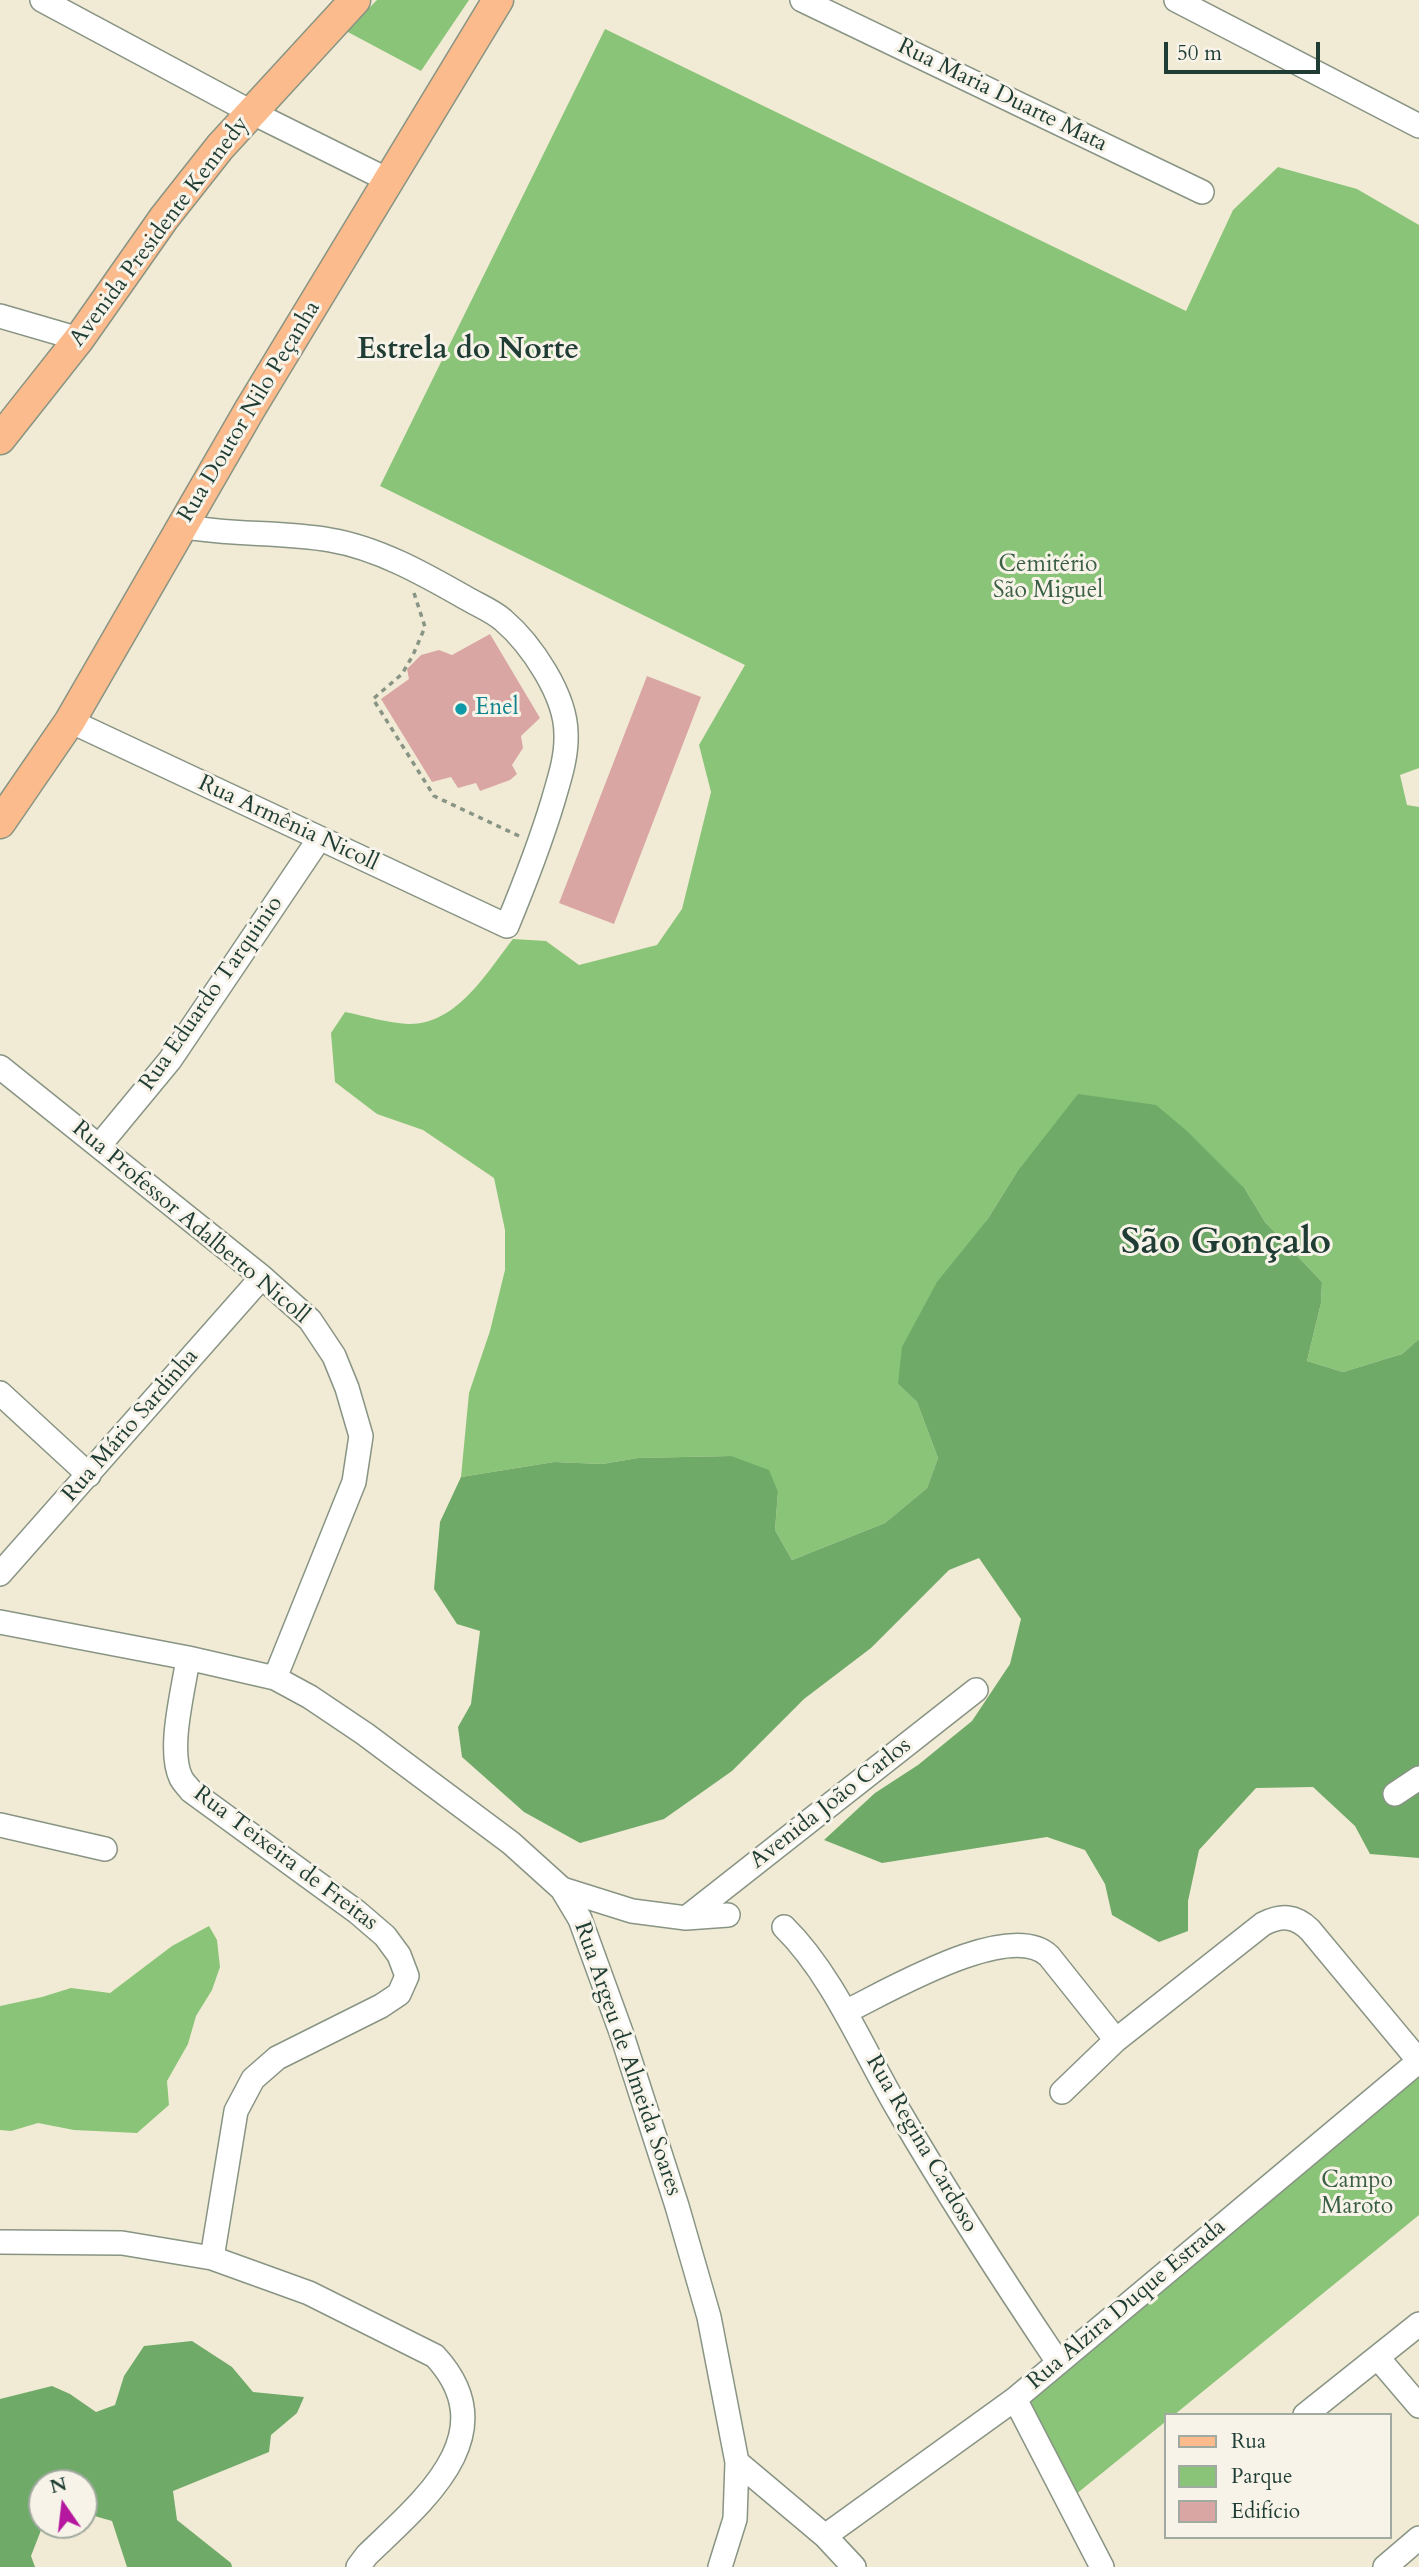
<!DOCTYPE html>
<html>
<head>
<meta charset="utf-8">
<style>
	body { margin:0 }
	#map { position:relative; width:1419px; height:2567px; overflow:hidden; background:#f1ebd5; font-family:Cardo,serif }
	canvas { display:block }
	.legend { position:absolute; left:1164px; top:2413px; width:228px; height:126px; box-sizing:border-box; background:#f7f3e8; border:2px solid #a1aaa0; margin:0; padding:9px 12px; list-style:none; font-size:21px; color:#1f3d34 }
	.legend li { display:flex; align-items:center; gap:14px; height:35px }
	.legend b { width:35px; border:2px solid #a1aaa0 }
	.north { position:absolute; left:28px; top:2469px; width:70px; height:70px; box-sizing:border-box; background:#f7f3e8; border:2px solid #a1aaa0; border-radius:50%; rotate:346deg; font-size:19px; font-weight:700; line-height:28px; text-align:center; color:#1f3d34 }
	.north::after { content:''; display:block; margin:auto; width:24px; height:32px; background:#b5179e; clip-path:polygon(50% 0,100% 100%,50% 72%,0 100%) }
	.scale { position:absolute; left:1164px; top:42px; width:156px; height:32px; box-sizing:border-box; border:4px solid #1f3d34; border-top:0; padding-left:9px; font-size:21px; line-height:24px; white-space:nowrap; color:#1f3d34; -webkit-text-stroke:5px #f7f3e8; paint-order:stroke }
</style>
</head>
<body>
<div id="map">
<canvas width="1419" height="2567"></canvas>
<ul class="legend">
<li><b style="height:9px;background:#fbbb8c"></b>Rua</li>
<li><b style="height:19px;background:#8ac478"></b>Parque</li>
<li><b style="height:19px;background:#daa6a3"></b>Edifício</li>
</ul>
<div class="north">N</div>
<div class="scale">50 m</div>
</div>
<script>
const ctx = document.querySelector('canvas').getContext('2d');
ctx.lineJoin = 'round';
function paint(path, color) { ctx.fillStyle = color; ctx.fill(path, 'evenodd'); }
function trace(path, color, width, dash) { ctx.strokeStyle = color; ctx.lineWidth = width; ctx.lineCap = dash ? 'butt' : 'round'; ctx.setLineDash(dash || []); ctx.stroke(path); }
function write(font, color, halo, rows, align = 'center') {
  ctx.font = font + ' Cardo,serif'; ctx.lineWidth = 6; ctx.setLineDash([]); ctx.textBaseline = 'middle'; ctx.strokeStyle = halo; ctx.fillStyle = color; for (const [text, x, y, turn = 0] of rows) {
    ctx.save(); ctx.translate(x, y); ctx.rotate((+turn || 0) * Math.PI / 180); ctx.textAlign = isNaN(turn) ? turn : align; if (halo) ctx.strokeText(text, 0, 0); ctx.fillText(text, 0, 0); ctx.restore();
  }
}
const green = new Path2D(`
	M377,0H469L421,71L346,31Z
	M605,29L1186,311L1233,210L1278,167L1357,189L1419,225V768L1400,775L1407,805L1419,807V1339L1402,1354L1343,1372L1307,1361L1321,1303L1322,1282L1265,1222L1245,1189L1017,1172L987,1220L898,1384L917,1402L938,1458L927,1488L885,1523L792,1560L775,1530L778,1492L731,1456L638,1458L602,1464L554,1462L461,1477L469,1393L490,1331L505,1270V1230L494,1178L423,1130L377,1114L335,1082L331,1033L345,1012C365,1016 388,1023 408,1024C457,1025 487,972 513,939L546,941L579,965L657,945L682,909L711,792L699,745L745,665L380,486Z
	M209,1926L217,1940L220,1967L212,1990L196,2016L188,2044L167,2081L169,2105L137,2133L74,2130L38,2123L11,2131L0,2130V2006L42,1997L71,1988L110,1993L172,1946Z
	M1419,2072V2215L1174,2415H1165V2422L1075,2495L1025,2402Z`);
const forest = new Path2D(`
	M1078,1094L1156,1105L1187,1131L1245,1189L1265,1222L1322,1282L1321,1303L1307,1361L1343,1372L1402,1354L1419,1339V1858L1370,1854L1355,1826L1313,1787L1256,1788L1199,1850L1188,1901V1931L1159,1942L1112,1915L1105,1884L1085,1850L1047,1837L882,1863L824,1840L875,1793L918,1765L972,1721L1010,1664L1021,1619L979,1558L949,1570L871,1648L804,1699L732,1771L664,1819L580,1843L524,1812L462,1757L458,1727L471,1704L480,1631L457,1624L434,1589L440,1522L461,1477L554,1462L602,1464L638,1458L731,1456L769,1470L778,1492L775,1530L792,1560L885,1523L927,1488L938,1458L917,1402L898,1384L902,1347L937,1282L987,1220L1017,1172Z
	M192,2341L232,2367L253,2392L304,2397L297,2413L271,2435L269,2452L173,2491L177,2520L231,2563L232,2567H127L112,2521L84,2513V2483H42L43,2525L31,2556L35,2567H0V2399L52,2386L70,2394L96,2412L115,2405L124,2376L144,2346Z`);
const building = new Path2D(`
	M490,634L540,718L521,736L523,748L512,765L517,774L510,780L480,791L476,783L458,788L451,777L432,782L381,699L409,679L407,669L421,655L439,650L452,655Z
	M647,676L701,697L614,924L559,903Z`);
const path = new Path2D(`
	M414,593L425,627L413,655L402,674L373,699L434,796L519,836`);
const minor = new Path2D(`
	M42,0L251,112L390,181
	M802,0L1202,192
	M1176,0L1419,126
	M0,316L79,339
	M70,721L507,926C524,885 540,844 553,801C559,780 567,757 566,734C566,695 531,644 503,620C493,611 478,605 466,598C424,574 378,548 330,540C281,531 230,536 181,526
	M0,1067L262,1277L310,1320L334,1356L347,1388L361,1436L354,1482L275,1678
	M99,1146L170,1060L319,839
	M0,1393L89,1475
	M0,1574L262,1277
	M0,1622L188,1658L275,1678L310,1697L365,1734L511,1843L562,1889L580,1919L621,2032L677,2206L709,2317L737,2462L735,2519L720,2567
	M188,1658C184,1689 167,1749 181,1778C183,1782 188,1787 191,1791L357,1912L385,1936L399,1955L407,1976L399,1994L381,2006L277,2058L253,2079L236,2111L212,2258
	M1395,1794L1419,1778
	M0,1825L105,1849
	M562,1889L632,1911L686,1918L728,1915
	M686,1918L976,1690
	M784,1927C833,1975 864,2052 899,2111C949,2197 1003,2280 1058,2362
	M845,2012C885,1993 1010,1918 1049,1956L1116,2040
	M1062,2092L1116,2040L1263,1924C1281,1915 1295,1915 1310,1930L1419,2061
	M0,2242L122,2243L212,2258L309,2293L435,2356C507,2434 423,2501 367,2555L358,2567
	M1378,2358L1419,2406
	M1015,2399L1102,2567
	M1305,2415L1419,2324
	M737,2462L825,2536L854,2567
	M825,2536L1015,2399L1419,2061
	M1385,2567L1419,2538`);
const major = new Path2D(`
	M0,439L79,339L164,218L220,147L355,0
	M0,823L70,721L250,409L498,0`);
const markers = [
	[461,709,7,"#0f9aa8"]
];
const streetNames = [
	["Rua Maria Duarte Mata",1002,96,26],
	["Avenida Presidente Kennedy",160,232,-53],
	["Rua Doutor Nilo Peçanha",250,412,-59],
	["Rua Armênia Nicoll",288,824,25],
	["Rua Eduardo Tarquinio",212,994,-55],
	["Rua Professor Adalberto Nicoll",190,1223,40],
	["Rua Mário Sardinha",131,1426,-49],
	["Avenida João Carlos",831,1804,-38],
	["Rua Teixeira de Freitas",285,1859,37],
	["Rua Argeu de Almeida Soares",627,2059,71],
	["Rua Regina Cardoso",921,2144,60],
	["Rua Alzira Duque Estrada",1127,2305,-40]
];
const parkNames = [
	["Cemitério",1048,566],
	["São Miguel",1048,592],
	["Campo",1357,2182],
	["Maroto",1357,2208]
];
const cultureNames = [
	["Enel",475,709]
];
const districtNames = [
	["Estrela do Norte",468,351]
];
const townNames = [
	["São Gonçalo",1226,1244]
];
paint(green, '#8ac478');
paint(forest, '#6faa68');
paint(building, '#daa6a3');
trace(minor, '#889484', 26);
trace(major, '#889484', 33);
trace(path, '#889484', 3.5, [5, 5]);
trace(minor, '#fff', 23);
trace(major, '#fbbb8c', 30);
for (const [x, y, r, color] of markers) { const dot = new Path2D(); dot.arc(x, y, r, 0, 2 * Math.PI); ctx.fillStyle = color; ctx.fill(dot); trace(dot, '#f7f3e8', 2.5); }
write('23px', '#1f3d34', '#f7f3e8', streetNames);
write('23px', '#3a5f45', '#f7f3e8', parkNames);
write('23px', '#0d838f', '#f7f3e8', cultureNames, 'left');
write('bold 30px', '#1f3d34', '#f7f3e8', districtNames);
write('bold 37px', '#1f3d34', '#f7f3e8', townNames);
</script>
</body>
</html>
